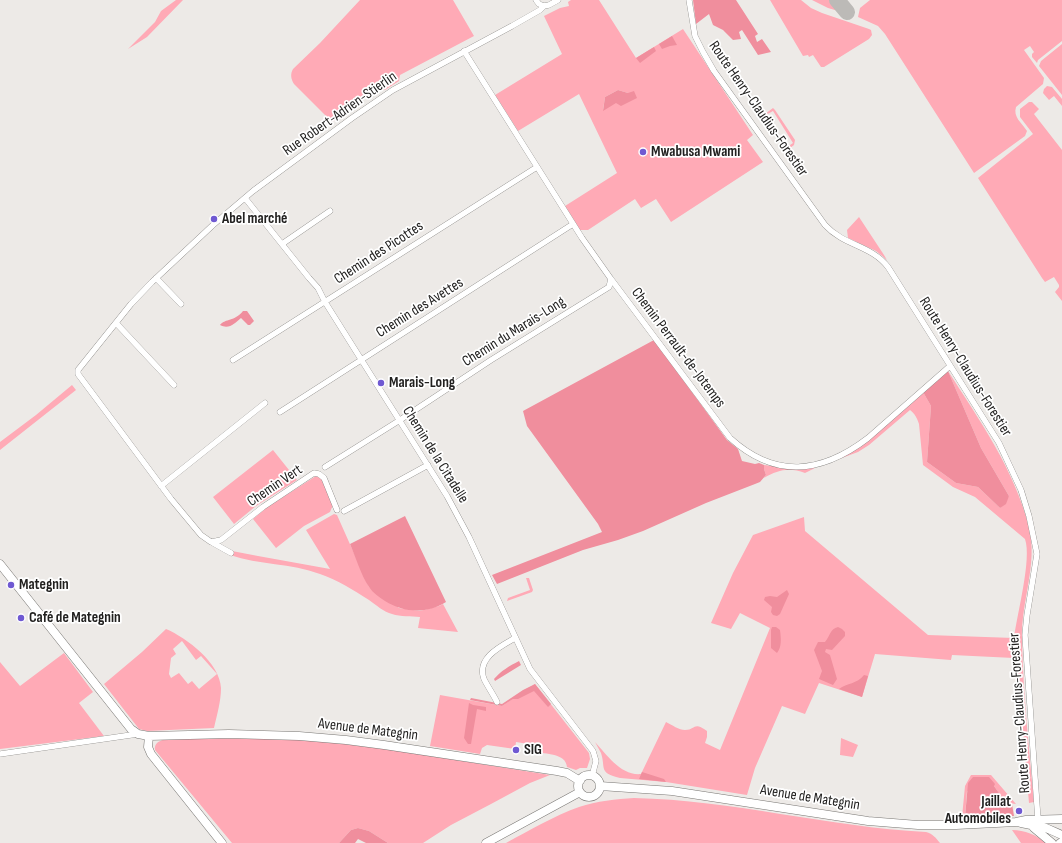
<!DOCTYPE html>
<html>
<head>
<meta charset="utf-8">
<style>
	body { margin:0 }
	canvas { display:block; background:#edeae7 }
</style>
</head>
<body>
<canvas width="1062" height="843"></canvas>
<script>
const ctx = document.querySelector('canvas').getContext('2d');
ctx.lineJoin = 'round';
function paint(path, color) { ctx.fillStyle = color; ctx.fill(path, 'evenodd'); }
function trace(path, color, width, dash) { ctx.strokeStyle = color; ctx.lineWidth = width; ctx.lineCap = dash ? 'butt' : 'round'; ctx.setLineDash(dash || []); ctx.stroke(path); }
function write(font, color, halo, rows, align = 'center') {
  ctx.font = font + ' "Sofia Sans Condensed",sans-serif'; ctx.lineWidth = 3.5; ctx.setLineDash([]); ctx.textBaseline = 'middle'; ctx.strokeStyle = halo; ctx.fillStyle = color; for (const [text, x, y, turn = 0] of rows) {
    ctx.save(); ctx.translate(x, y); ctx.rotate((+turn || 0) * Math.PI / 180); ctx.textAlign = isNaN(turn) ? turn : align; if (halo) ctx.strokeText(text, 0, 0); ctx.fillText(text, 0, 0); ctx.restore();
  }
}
const green = new Path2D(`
	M176,0H183L147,37L128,49L155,22L161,11Z
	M360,0H453L474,36L400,75L399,81L385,90L379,88L332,122L294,84C291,79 290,74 293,69L320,43Z
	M571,0H599L636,58L683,29L753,135L747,140L763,162L671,222L656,199L641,208L635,199L588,230H580L565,206L617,173L579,94L518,131L495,95L562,54L544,16L560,8L569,6L568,2ZM618,90L628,93L603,110L605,97Z
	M770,0H801L811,8L822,13L869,29L871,30L872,35L869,39L824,67H821L813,55L809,57L808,55L803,56Z
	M812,0H835L845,13L828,8Z
	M870,0H1062V41L1038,60L1037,63L1032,57V54L1034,52L1030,46L1024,50L1044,78L1043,84L1016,107C1013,117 1021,122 1027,131L1025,136L974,173L885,34L878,26L858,17L860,8Z
	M1062,44V95L1039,66L1041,61Z
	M1047,86L1052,87L1062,99V106L1054,96L1049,100L1043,93L1044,89Z
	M1029,102H1032L1039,109L1034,114L1062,150V301L1055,292L1059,287V285L1054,277L1045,282L1042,278L978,178L1033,134L1020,117V109Z
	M773,108L775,110L795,140L794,145L786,151L784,149L793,143L773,111L764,116L765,114Z
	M859,217L884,255L887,260L876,251L848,238L847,230Z
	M948,371C980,421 1014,469 1029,527C1038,565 1021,601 1022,639C1023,693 1029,748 1034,802L1029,803L1019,686L1014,658L952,655L951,660L875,654L862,697L819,683L805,714L782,706L755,768L747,795L666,782L620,778C598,773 606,768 601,753C599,749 597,746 595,742C607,755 621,776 641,774L666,722C672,725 679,730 685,730C696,730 693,721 707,731V737L705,743L720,750L770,628L740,613L731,629L711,623L733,573L753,535L804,517L805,531L928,635L1014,638C1017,614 1032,559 1025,539L975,497L953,487L923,465L919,424C917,418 915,414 910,410L869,445L858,452L831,462L861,446L923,392L931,406L927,462L956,483L978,487L1000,508L1009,496L981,448Z
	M72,385L76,390L0,450V442L36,415Z
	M273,450L297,480L256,506L234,524L213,497Z
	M764,465L797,469L815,468L805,473C789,467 778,470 764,478L766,475L764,469Z
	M316,476L321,478L333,505L330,512L304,526L276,548L253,519L266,508Z
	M334,514L337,515L369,587L399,608L420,611L439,606L443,604L458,632L418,628L420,617C411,616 401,617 392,614C384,612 376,605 369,600C353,590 338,580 320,574C291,563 259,565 230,555L232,551L258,556L330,569L306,530Z
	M526,578H529L533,590L532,592L507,601L508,598L530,590Z
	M166,629C187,638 220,663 221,688C221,701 217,715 214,728L147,731L139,729L104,684L142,652ZM182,641L196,660L201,656L217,674L199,689L192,681L188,684L179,673L171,678L169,674L171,658L176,654L173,649Z
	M64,653L93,692L79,703L104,736L0,749V662L20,686Z
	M535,684L589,753L590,759L587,768H580L576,770L567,767C566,753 545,754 535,752V745L516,742L515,749L487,745L482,748L480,754L430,746L440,695L502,706Z
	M187,738C237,738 287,738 336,743C408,751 479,764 550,775L530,783L491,804L451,825L423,843H388L369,831L358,828L351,830L339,843H232L155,750C153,736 178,739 187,738Z
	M841,738L858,745L853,757L840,755Z
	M971,775H991L1016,804C1005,804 1000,794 994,786L967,791L965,817H962L965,786Z
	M634,798C733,800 828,827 926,832C933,834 936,838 940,843H506C530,830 554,816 579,807C597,801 616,799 634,798Z
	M1012,830C1025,830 1036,835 1046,843H1021Z`);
const forest = new Path2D(`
	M693,0H736L758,34L755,36L757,42L762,39L771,52L758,55L742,30L739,32L741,39L733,40L723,30L713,25L709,14L696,24Z
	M672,36L677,45L670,46L662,49L659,44Z
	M654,47L656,51L640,63L636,58Z
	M618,90L628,93L634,91L637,98L621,106L616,103L603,111L605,97Z
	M243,311H247L254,321L250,325H248L241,318C235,323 229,330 220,325C226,318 234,322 243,311Z
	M654,340L727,440L738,449L742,461L755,464L759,463L764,465V469L766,475L760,482L755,484L706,503L643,531L618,540L583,550L497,584L492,575L602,532L598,524L527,426L523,411Z
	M948,371L981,448L1009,496L1006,504L1000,508L978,487L956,483L927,462L931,406L923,392Z
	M405,516L446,602C427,614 404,613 385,601C379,597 373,593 369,587C361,575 356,558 350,544Z
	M787,590L789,594L780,614L777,616L773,615L771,612L772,607L764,600L765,597L770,596L777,597Z
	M772,627H776L780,630C781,638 782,647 777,653L771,648V630Z
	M838,627L842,629L845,632V636L832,650L826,649L825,652L830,655L837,679L833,685L819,679L822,671L814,650L818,642H825C830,636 830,629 838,627Z
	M519,661L521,665L495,681L494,679C501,671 509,666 519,661Z
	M864,675L868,676L862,697L839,689C847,683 857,684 864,675Z
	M535,684L551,704L548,707L534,691L518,699H513L502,706L470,700L471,698L502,704L523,690Z
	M469,703L473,705L486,707V711L477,709L471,744H468L464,738Z
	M642,772L664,779L666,782L639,779Z
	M973,777H989L995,784L994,786L1004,800L1012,804L1014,816L965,817L968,783Z
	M358,828L369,831L388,843H366L358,839L355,843H339L351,830Z`);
const taxiway = new Path2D(`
	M837,0L847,12`);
const street = new Path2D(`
	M536,0L539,4L544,6
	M689,0L695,36L703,52L714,71L825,225C844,246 871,245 888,267L999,443L1021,490L1029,516L1037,554L1027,615L1025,635L1038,820
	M464,51L582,238L611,279L730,438C775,479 821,474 868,438L950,366
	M245,198L309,278L318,288L325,302L447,496L469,537L530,669L593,751L596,761L592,776
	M282,244L330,211
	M156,278L181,304
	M116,323L174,385
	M233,360L537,167
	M280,412L573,224
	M325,467L400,420L491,360L609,287L611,279
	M161,486L265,403
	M337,510L324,478L319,474L314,473L263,507L221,540L211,542L201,535L171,499L78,374V370L131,304L152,282L213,225L253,191L352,118L393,90L512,26L540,10L544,6L549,5L558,0
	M344,511L428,465
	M213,543L231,553
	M497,702C493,694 488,687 484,679C476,658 501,646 515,638
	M0,754L138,734`);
const secondary = new Path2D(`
	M0,564L131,729L138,734L149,736L229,734L299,736L346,740L384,745L557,771L567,773L580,781
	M149,736L148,747L151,754L222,843
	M578 786a11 11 0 1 1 22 0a11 11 0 1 1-22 0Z
	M600,786L672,791L868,821L918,825H956L1016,822L1026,820L1062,819
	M1021,823L1046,828L1062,835
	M1034,828L1052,843
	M486,843L580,792
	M1060,843L1062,842`);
const markers = [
	[643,152,4,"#6f59d2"],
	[214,219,4,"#6f59d2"],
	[381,383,4,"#6f59d2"],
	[11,585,4,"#6f59d2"],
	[21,618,4,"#6f59d2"],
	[516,750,4,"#6f59d2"],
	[1019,811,4,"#6f59d2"]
];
const streetNames = [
	["Route Henry-Claudius-Forestier",758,109,55],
	["Rue Robert-Adrien-Stierlin",340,114,-35],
	["Chemin des Picottes",379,253,-33],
	["Chemin des Avettes",420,308,-32],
	["Chemin du Marais-Long",514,332,-32],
	["Chemin Perrault-de-Jotemps",678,348,53],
	["Route Henry-Claudius-Forestier",965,367,58],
	["Chemin de la Citadelle",435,455,58],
	["Chemin Vert",275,486,-34],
	["Route Henry-Claudius-Forestier",1020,713,-94],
	["Avenue de Mategnin",368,730,7],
	["Avenue de Mategnin",810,798,9]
];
const poiNames = [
	["Mwabusa Mwami",651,152],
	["Abel marché",222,219],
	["Marais-Long",389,383],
	["Mategnin",19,585],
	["Café de Mategnin",29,618],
	["SIG",524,750],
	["Jaillat",1011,802,"right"],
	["Automobiles",1011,819,"right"]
];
paint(green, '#ffaab6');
paint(forest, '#f08e9d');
trace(taxiway, '#bcbab7', 16);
trace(street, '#797774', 6);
trace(secondary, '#797774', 9);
trace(street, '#fff', 5.5);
trace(secondary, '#fff', 8);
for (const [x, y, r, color] of markers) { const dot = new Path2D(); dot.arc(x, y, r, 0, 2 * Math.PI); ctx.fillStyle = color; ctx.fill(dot); trace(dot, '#fff', 1.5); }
write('15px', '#222120', '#fff', streetNames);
write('bold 15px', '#222120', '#fff', poiNames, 'left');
</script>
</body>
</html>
